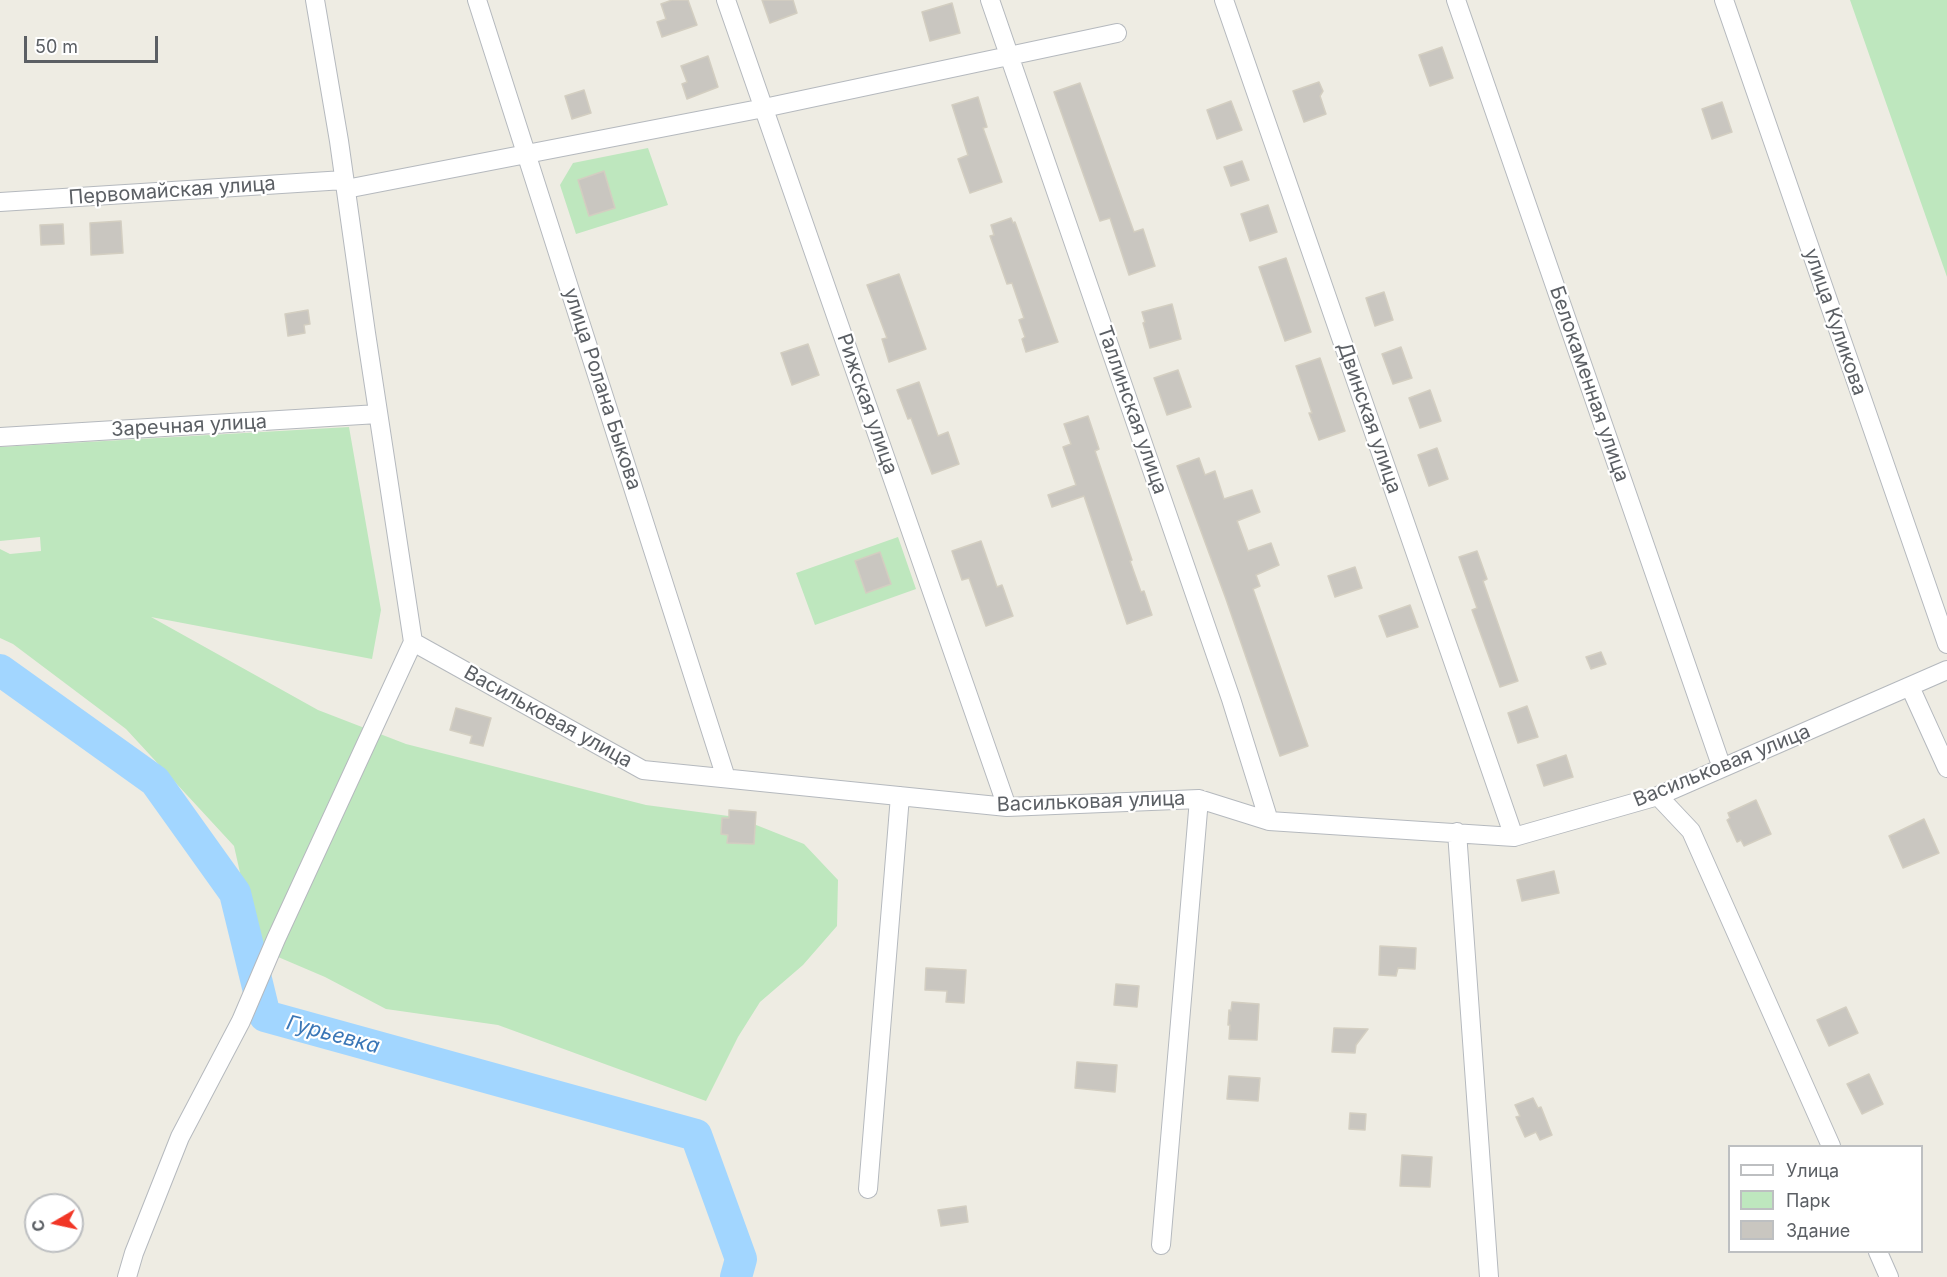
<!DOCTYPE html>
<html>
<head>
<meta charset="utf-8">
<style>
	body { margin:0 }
	#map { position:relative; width:1947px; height:1277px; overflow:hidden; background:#eeece3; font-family:Inter,sans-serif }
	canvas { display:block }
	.legend { position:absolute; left:1728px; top:1145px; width:195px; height:108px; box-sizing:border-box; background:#fff; border:2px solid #bdbfc1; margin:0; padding:8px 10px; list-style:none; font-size:18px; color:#5b5f64 }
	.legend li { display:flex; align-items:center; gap:12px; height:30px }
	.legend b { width:30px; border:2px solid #bdbfc1 }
	.north { position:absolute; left:24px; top:1193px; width:60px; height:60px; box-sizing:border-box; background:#fff; border:2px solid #bdbfc1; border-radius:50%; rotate:261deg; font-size:16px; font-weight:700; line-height:24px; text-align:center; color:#5b5f64 }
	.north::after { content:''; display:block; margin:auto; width:21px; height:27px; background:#f13626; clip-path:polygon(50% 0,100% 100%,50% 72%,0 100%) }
	.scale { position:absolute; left:24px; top:36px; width:134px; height:27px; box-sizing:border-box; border:3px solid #5b5f64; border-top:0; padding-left:8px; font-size:18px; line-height:21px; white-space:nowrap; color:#5b5f64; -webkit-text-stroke:4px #fff; paint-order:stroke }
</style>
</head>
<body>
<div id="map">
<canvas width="1947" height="1277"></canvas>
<ul class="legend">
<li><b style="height:8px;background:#fff"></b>Улица</li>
<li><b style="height:16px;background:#bee7be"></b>Парк</li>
<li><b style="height:16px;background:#c9c6c0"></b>Здание</li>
</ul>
<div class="north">С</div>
<div class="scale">50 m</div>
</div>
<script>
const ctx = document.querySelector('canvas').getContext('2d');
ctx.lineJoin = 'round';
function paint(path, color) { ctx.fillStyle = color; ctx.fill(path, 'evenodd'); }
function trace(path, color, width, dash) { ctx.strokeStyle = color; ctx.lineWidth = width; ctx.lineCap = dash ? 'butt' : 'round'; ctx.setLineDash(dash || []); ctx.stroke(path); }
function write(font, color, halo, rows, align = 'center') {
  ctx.font = font + ' Inter,sans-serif'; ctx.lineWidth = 4.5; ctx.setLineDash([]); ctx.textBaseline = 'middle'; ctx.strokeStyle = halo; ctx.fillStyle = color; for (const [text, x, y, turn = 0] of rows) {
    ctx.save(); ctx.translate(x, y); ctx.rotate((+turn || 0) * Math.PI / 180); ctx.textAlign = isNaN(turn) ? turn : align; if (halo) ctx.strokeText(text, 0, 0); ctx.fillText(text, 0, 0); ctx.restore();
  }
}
const green = new Path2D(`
	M1850,0H1947V277Z
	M648,148L668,205L576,234L560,185L573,163Z
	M349,427L381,610L372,659L151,617L318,710L406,744L646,805L736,817L804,844L838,880L837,926L803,965L760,1002L738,1037L706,1101L498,1025L386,1009L325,977L257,948L234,846L126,729L13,644L0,638V549L10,554L41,551L40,537L0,541V447Z
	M898,537L916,589L815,625L796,573Z`);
const river = new Path2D(`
	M0,670L155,781L235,893L265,1016L696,1135L741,1259L736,1277`);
const building = new Path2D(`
	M672,0H688L697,25L662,37L657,22L666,19L661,4Z
	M762,0H793L797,13L770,23Z
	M952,3L960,33L930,41L922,12Z
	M1442,47L1453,78L1430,86L1419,55Z
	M708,56L718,87L687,99L682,84L687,82L681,66Z
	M1319,82L1323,91L1320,96L1326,114L1304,122L1293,91Z
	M1080,83L1134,232L1143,229L1155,266L1129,275L1110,218L1100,221L1054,92Z
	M584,90L591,113L572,119L565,96Z
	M978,97L987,127L983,128L1002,182L970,193L958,159L968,155L952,105Z
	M1231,101L1242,130L1217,139L1207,110Z
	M1722,102L1732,132L1712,139L1702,109Z
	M1242,161L1249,180L1231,186L1224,167Z
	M604,171L615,208L589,216L578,180Z
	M1268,205L1277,232L1250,241L1241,214Z
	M1011,218L1013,223L1015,222L1058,342L1026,352L1022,339L1025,337L1019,320L1024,318L1012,283L1007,284L990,236L994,235L991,225Z
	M121,221L123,253L91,255L90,223Z
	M63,224L64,244L41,245L40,225Z
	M1286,258L1311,332L1285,341L1259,267Z
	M899,274L926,349L889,362L882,339L887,338L867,285Z
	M1384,292L1393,320L1375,326L1366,298Z
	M1172,304L1181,339L1150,348L1143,323L1145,322L1142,312Z
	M308,310L310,324L304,325L305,333L288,336L285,314Z
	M808,344L819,375L792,385L781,353Z
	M1401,347L1412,378L1393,384L1382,354Z
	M1320,358L1345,431L1319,440L1309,413H1312L1296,366Z
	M1178,370L1191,407L1167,415L1154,378Z
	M919,382L938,436L948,432L959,464L932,474L911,418L908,419L897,390Z
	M1430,390L1441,421L1420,428L1409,398Z
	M1088,416L1099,449L1095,451L1132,560L1130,561L1141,592L1144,591L1152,615L1127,624L1084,496L1052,507L1048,495L1076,485L1063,447L1071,444L1064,424Z
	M1437,448L1448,479L1429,486L1418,455Z
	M1199,458L1205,475L1215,471L1224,499L1252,490L1260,512L1237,521L1248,551L1271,543L1279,565L1256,575L1260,586L1253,589L1308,746L1280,756L1226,599L1177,466Z
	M981,541L997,587L1002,585L1013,616L986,626L969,578L962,580L952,551Z
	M1477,551L1487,579L1483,581L1518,681L1500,687L1472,610L1477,608L1459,557Z
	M880,552L891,584L866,593L855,561Z
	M1355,567L1362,588L1335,597L1328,576Z
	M1410,605L1418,627L1387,637L1379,616Z
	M1601,652L1606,664L1591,669L1586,657Z
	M1527,706L1538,737L1518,743L1508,713Z
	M456,708L491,718L483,746L470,743L472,736L450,730Z
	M1566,755L1573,777L1544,786L1537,765Z
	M1756,800L1771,834L1744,846L1741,840L1737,842L1727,820L1730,818L1728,813Z
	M729,810L756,812L754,844L727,843L728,835L721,834L722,818H729Z
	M1924,819L1939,853L1903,868L1889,836Z
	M1554,871L1559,893L1522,901L1517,880Z
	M1380,946L1416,948L1415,969L1398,968L1396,976L1379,975Z
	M926,968L966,970L964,1003L946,1002L947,991L925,990Z
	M1116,984L1139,986L1137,1007L1114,1005Z
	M1232,1002L1259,1004L1257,1040L1229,1039L1230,1025H1228L1229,1010L1231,1011Z
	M1846,1007L1858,1033L1829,1046L1817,1020Z
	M1334,1028L1368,1029L1356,1045L1355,1053L1332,1052Z
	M1077,1062L1117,1065L1115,1092L1075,1088Z
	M1869,1074L1883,1104L1862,1114L1847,1084Z
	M1229,1076L1260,1078L1258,1101L1227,1099Z
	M1533,1098L1538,1108L1541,1107L1552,1135L1540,1140L1536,1132L1525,1137L1516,1117L1520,1116L1515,1105Z
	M1350,1113L1366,1114L1365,1130L1349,1129Z
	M1402,1155L1432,1157L1430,1187L1400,1186Z
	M966,1206L968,1222L941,1226L938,1210Z`);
const minor = new Path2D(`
	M477,0L726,778
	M726,0L1007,807
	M990,0L1231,699L1269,821
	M1224,0L1514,837
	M1456,0L1722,768
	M1724,0L1947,644
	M346,189L764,108L1117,33
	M0,202L344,180
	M0,437L378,414
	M413,642L643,770L1007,807L1199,799L1269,821L1514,837L1658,796L1947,670
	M1911,689L1947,768
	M1658,796L1691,831L1831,1146
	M1457,832L1489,1277
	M868,1189L900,796
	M1161,1245L1199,799
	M1878,1252L1889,1277
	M127,1277L134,1253L180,1137L241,1021L276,939L413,642L366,333L339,141L315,0`);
const streetNames = [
	["Первомайская улица",172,191,-4],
	["улица Куликова",1835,322,71],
	["Белокаменная улица",1589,384,71],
	["улица Ролана Быкова",602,389,72],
	["Рижская улица",867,404,71],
	["Таллинская улица",1132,410,71],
	["Двинская улица",1369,418,71],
	["Заречная улица",189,426,-3],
	["Васильковая улица",548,717,29],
	["Васильковая улица",1722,766,-22],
	["Васильковая улица",1091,802,-2]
];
const waterNames = [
	["Гурьевка",333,1035,15]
];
paint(green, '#bee7be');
trace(river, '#a2d6ff', 32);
paint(building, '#c9c6c0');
trace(building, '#d3cec1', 1.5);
trace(minor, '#b5b9be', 20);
trace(minor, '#fff', 18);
write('20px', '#5b5f64', '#fff', streetNames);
write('italic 21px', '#3a76b6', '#fff', waterNames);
</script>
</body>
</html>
